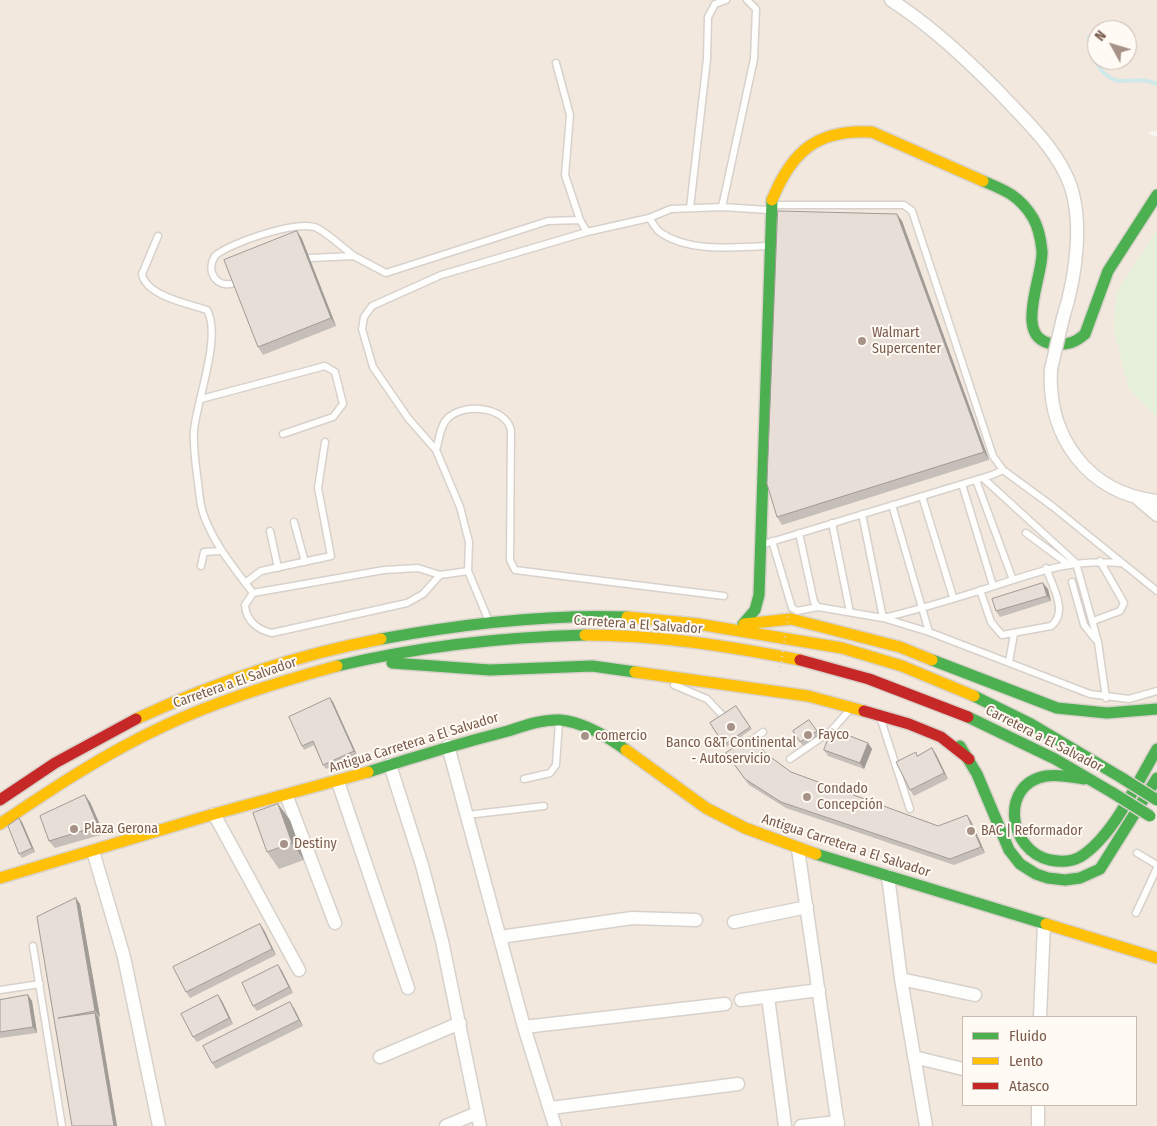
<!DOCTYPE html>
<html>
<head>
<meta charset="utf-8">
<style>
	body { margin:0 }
	#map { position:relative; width:1157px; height:1126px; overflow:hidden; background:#f9f5f0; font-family:"Fira Sans Condensed",sans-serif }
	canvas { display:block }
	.legend { position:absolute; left:962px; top:1016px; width:175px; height:90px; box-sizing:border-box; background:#fffaf3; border:1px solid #cabbb1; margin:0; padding:6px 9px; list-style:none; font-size:15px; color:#7a5c4d }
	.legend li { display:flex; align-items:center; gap:10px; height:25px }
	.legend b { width:25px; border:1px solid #cabbb1 }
	.north { position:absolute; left:1087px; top:20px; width:50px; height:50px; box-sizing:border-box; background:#fffaf3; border:1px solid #cabbb1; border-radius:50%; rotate:309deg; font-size:14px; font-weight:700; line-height:20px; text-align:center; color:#7a5c4d }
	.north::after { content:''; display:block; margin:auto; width:18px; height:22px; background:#a69286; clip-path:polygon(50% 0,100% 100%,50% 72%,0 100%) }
</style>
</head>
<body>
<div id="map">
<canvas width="1157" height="1126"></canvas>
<ul class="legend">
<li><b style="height:6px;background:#4caf50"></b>Fluido</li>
<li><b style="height:6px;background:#ffc107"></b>Lento</li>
<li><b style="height:6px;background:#c62828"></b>Atasco</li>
</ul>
<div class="north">N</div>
</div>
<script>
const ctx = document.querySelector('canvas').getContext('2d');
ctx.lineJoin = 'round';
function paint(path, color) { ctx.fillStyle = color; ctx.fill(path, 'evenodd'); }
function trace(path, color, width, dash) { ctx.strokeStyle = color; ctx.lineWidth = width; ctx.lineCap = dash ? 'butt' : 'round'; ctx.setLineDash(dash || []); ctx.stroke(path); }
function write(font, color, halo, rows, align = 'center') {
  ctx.font = font + ' "Fira Sans Condensed",sans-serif'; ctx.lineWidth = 4; ctx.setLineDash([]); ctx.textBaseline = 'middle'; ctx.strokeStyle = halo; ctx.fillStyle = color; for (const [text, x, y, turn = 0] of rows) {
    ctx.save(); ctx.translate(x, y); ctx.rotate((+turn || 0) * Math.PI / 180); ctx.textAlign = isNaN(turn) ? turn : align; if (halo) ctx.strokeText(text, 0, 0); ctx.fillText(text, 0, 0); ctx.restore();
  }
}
const residential = new Path2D(`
	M0,0H1157V130L1147,133L1157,137V1126H0ZM1097,30H1127V60H1097ZM963,1017H1136V1105H963Z`);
const green = new Path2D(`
	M1157,230V418L1129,390L1114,330L1116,293Z`);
const stream = new Path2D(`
	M1089,37C1089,54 1102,81 1122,81C1134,81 1145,78 1157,84`);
const lane = new Path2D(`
	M556,63L570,115L565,175L580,220
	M772,205H904L912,211L993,456L1003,470L1052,506L1157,591
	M722,207L754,59L756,9L747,0
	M690,208L707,59L708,17L715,4L726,0
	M649,218C653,223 656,230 661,233C691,253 734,247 768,246
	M158,236L142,274C146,296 189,304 207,310C222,336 197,400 194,430C193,445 195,460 197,475C199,487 199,501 203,513C213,543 234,568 253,593L384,570L418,568L440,575L468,571L488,619
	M310,258L354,256L386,273L548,221L580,220L587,232
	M235,283C217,289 205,272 215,256C229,243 299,219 317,228C330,235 342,247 354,256
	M201,399L325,366L335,372L343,404L333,417L283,434
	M436,450C439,441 440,425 448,418C464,403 505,406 511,430L510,560L515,570L724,596
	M983,478L1076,563L1098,642L1106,698
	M976,480L1013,580
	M962,484L993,586
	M922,496L953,597
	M892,505L929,632
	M862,514L883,618C917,610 950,600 982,590C1030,575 1069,558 1120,563
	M294,522L305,562
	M832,523L850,612
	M270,531L278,568
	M799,533L814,602L818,607L883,618L929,632L1090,694L1129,699L1157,691
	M1026,533L1068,564
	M772,541L792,608L797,611L818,607
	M761,545L992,475L1003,470
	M201,566L204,552L220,551
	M468,571L469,542L460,507L436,450L408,418L373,367L362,329L364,317L372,306L441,275L587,232L649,218L671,209L722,207L768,210
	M1072,582L1084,625L1096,640
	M245,583L261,571L331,556L318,488L325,442
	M980,590L991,622L1002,635L1051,626C1069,613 1052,585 1046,568
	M253,593L245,605C246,621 258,630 272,633L407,603L423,594L440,575
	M1093,621L1120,611L1124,603L1100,561
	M1009,662L1014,634
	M674,685L707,699L724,717
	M881,720L910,809
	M738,738L744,746L763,732
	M790,759L831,731L847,713
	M524,779L550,773L556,765L559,721
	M467,815L544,806
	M1137,853L1157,865
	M1136,913L1157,868
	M33,946L62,1126
	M0,990L40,984`);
const street = new Path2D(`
	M891,0C932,27 963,56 998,91C1022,117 1049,141 1065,173C1086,213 1076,277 1063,318
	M1051,369C1047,437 1088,493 1157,501
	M1138,499L1157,515
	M448,746L524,1027L555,1126
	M390,765L422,865L442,941L480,1126
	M338,782L408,988
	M287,797L335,923
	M214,814L299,970
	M798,849L838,1126
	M93,851L124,957L159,1126
	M888,876L901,979L926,1126
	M734,922L807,907
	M500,937L632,918L696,920
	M901,979L975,995
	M768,997L785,1126
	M741,1000L819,990
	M1040,1017L1044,924
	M524,1027L725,1004
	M380,1057L460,1023
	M914,1057L963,1069
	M551,1108L738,1084
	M446,1126L477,1113
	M801,1126L838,1122
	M1038,1126V1105`);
const fast = new Path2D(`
	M983,181C1005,190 1020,196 1033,218C1038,226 1041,242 1042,251C1044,275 1011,340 1054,344C1067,345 1075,343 1085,334L1108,271L1157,195
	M743,624L755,610L759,595L772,200
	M381,639C462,624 544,614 627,617
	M932,660L1057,708L1107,713L1157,709
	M392,663L490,670L592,666L635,672
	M337,666C417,647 502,637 585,635
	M974,696L1031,724L1122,778
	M968,717L1055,759L1113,793
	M960,746L977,774L1009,850L1020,864L1036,874L1048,878L1065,880L1080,878L1100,869L1157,778
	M368,772C414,757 461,743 508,731C524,726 543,719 560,720C584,722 608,737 626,750
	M1084,779C1072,777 1059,774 1046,776C999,784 1008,851 1050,860C1060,862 1071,862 1080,857C1113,837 1138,781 1157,749
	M816,854L1046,924`);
const slow = new Path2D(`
	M772,200C792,151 817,129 872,132L983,181
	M627,617L698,624L842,648L902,666L974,696
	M744,624L791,619L900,647L932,660
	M585,635C658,635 728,646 800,660
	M635,672L808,696L864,711
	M136,719C214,683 296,655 381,639
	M626,750L706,808L745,828L816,854
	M0,824C53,788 106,753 164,726C219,700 278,682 337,666
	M0,878L214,814L368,772
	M1046,924L1157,958`);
const jam = new Path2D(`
	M800,660L869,679L968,717
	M864,711L909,724L941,737L969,759
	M0,800L55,763L136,719`);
const pathBridge = new Path2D(`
	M780,672L789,610`);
const streetBridge = new Path2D(`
	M1051,369L1063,318`);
const fastBridge = new Path2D(`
	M1122,778L1157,800
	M1113,793L1150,816`);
const wall = new Path2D(`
	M902,221L989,460L782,525L777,517Z
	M297,231L302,239L336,326L263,355L258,347Z
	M1043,583L1048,589L1051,601L1000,617L996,611Z
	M330,698L333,702L357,755L326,769L323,765L314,745L304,750L302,746Z
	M736,706L752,729L726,747L710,723Z
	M809,720L820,735L803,746L793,731Z
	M868,743L872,749L864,769L828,756L824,750Z
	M932,748L936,754L948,779L914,796L910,790L918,755Z
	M726,753H765L791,772L938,826L971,821L985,853L954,865L786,808L749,785Z
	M90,802L104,834L55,848L49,841Z
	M278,804L290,820L304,860L279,869L267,852Z
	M22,822L35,852L22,858L19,854Z
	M80,904L100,1017H98L117,1126H72Z
	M260,924L264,930L276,955L190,998L186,992Z
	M278,965L282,971L293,993L257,1011L253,1006Z
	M28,995L32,1001L37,1033L0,1038V1000Z
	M222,1001L233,1024L197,1042L193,1037Z
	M294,1008L303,1026L216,1069L212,1063Z`);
const shadedWall = new Path2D(`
	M897,214L902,221L989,460L984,452Z
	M297,231L302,239L336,326L331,318Z
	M1043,583L1048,589L1051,601L1047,596Z
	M330,698L333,702L357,755L354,751Z
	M868,743L872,749L864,769L860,763Z
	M932,748L936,754L948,779L944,773Z
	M85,795L90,802L104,834L98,826Z
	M278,804L290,820L304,860L292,843Z
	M967,815L971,821L985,853L981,847Z
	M19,818L22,822L35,852L32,848Z
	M76,898L80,904L100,1017L95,1011Z
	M260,924L264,930L276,955L272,949Z
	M278,965L282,971L293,993L289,987Z
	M28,995L32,1001L37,1033L33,1027Z
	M218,995L222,1001L233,1024L229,1018Z
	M290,1002L294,1008L303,1026L299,1020Z
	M95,1013L99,1018L117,1126H114Z`);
const building = new Path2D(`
	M778,211L897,214L984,452L777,517L767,484Z
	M297,231L331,318L258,347L224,260Z
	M1043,583L1047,596L996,611L992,599Z
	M330,698L354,751L323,765L313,741L302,746L289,717Z
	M736,706L750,727L724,745L710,723Z
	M809,720L817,731L800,742L793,731Z
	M832,729L868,743L860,763L824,750Z
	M753,736L765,753L791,772L938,826L967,815L981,847L950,859L781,802L745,779L726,753Z
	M932,748L944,773L910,790L896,762L916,752L917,756Z
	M85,795L98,826L49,841L40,816Z
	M278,804L292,843L267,852L253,813Z
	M19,818L32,848L19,854L8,826Z
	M76,898L95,1011L58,1018L95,1013L114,1126H72L37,917Z
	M260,924L272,949L186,992L173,967Z
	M278,965L289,987L253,1006L242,983Z
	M28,995L33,1027L0,1032V1000Z
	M218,995L229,1018L193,1037L181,1014Z
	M290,1002L299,1020L212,1063L203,1046Z`);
const markers = [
	[862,341,5,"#a69286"],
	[731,727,5,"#a69286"],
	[808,735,5,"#a69286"],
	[585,736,5,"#a69286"],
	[807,797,5,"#a69286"],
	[74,829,5,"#a69286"],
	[971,831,5,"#a69286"],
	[284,844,5,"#a69286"]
];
const poiNames = [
	["Walmart",872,333],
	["Supercenter",872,349],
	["Fayco",818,735],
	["comercio",595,736],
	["Banco G&T Continental",731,743,"center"],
	["- Autoservicio",731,759,"center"],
	["Condado",817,789],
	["Concepción",817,805],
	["Plaza Gerona",84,829],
	["BAC | Reformador",981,831],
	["Destiny",294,844]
];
const streetNames = [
	["Carretera a El Salvador",638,625,4],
	["Carretera a El Salvador",235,683,-19],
	["Carretera a El Salvador",1044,739,27],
	["Antigua Carretera a El Salvador",414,743,-17],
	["Antigua Carretera a El Salvador",846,846,18]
];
paint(residential, '#f2e8de');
paint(green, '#e7f0db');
trace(stream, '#d0e8ea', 4);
trace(lane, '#d7d1cb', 9);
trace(street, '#d7d1cb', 15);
trace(fast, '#d9d2cb', 14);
trace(slow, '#d9d2cb', 14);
trace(jam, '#d9d2cb', 14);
trace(lane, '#fefefd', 6);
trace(street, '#fefefd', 12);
trace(fast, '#4caf50', 11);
trace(slow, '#ffc107', 11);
trace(jam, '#c62828', 11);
trace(streetBridge, '#d7d1cb', 15, []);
trace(fastBridge, '#dad1cc', 14, []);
trace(pathBridge, '#dcd5d0', 2, [1, 4]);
trace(streetBridge, '#fefefd', 12);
trace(fastBridge, '#4caf50', 11);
paint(wall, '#c6bfb9');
paint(shadedWall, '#a19b96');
paint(building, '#e6ded7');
trace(building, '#a19b96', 1);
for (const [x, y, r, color] of markers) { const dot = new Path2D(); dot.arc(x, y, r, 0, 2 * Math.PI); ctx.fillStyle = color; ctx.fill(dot); trace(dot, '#fffaf3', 2); }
write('14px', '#7a5c4d', '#fffaf3', poiNames, 'left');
write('14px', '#7a5c4d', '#fffaf3', streetNames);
</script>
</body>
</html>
